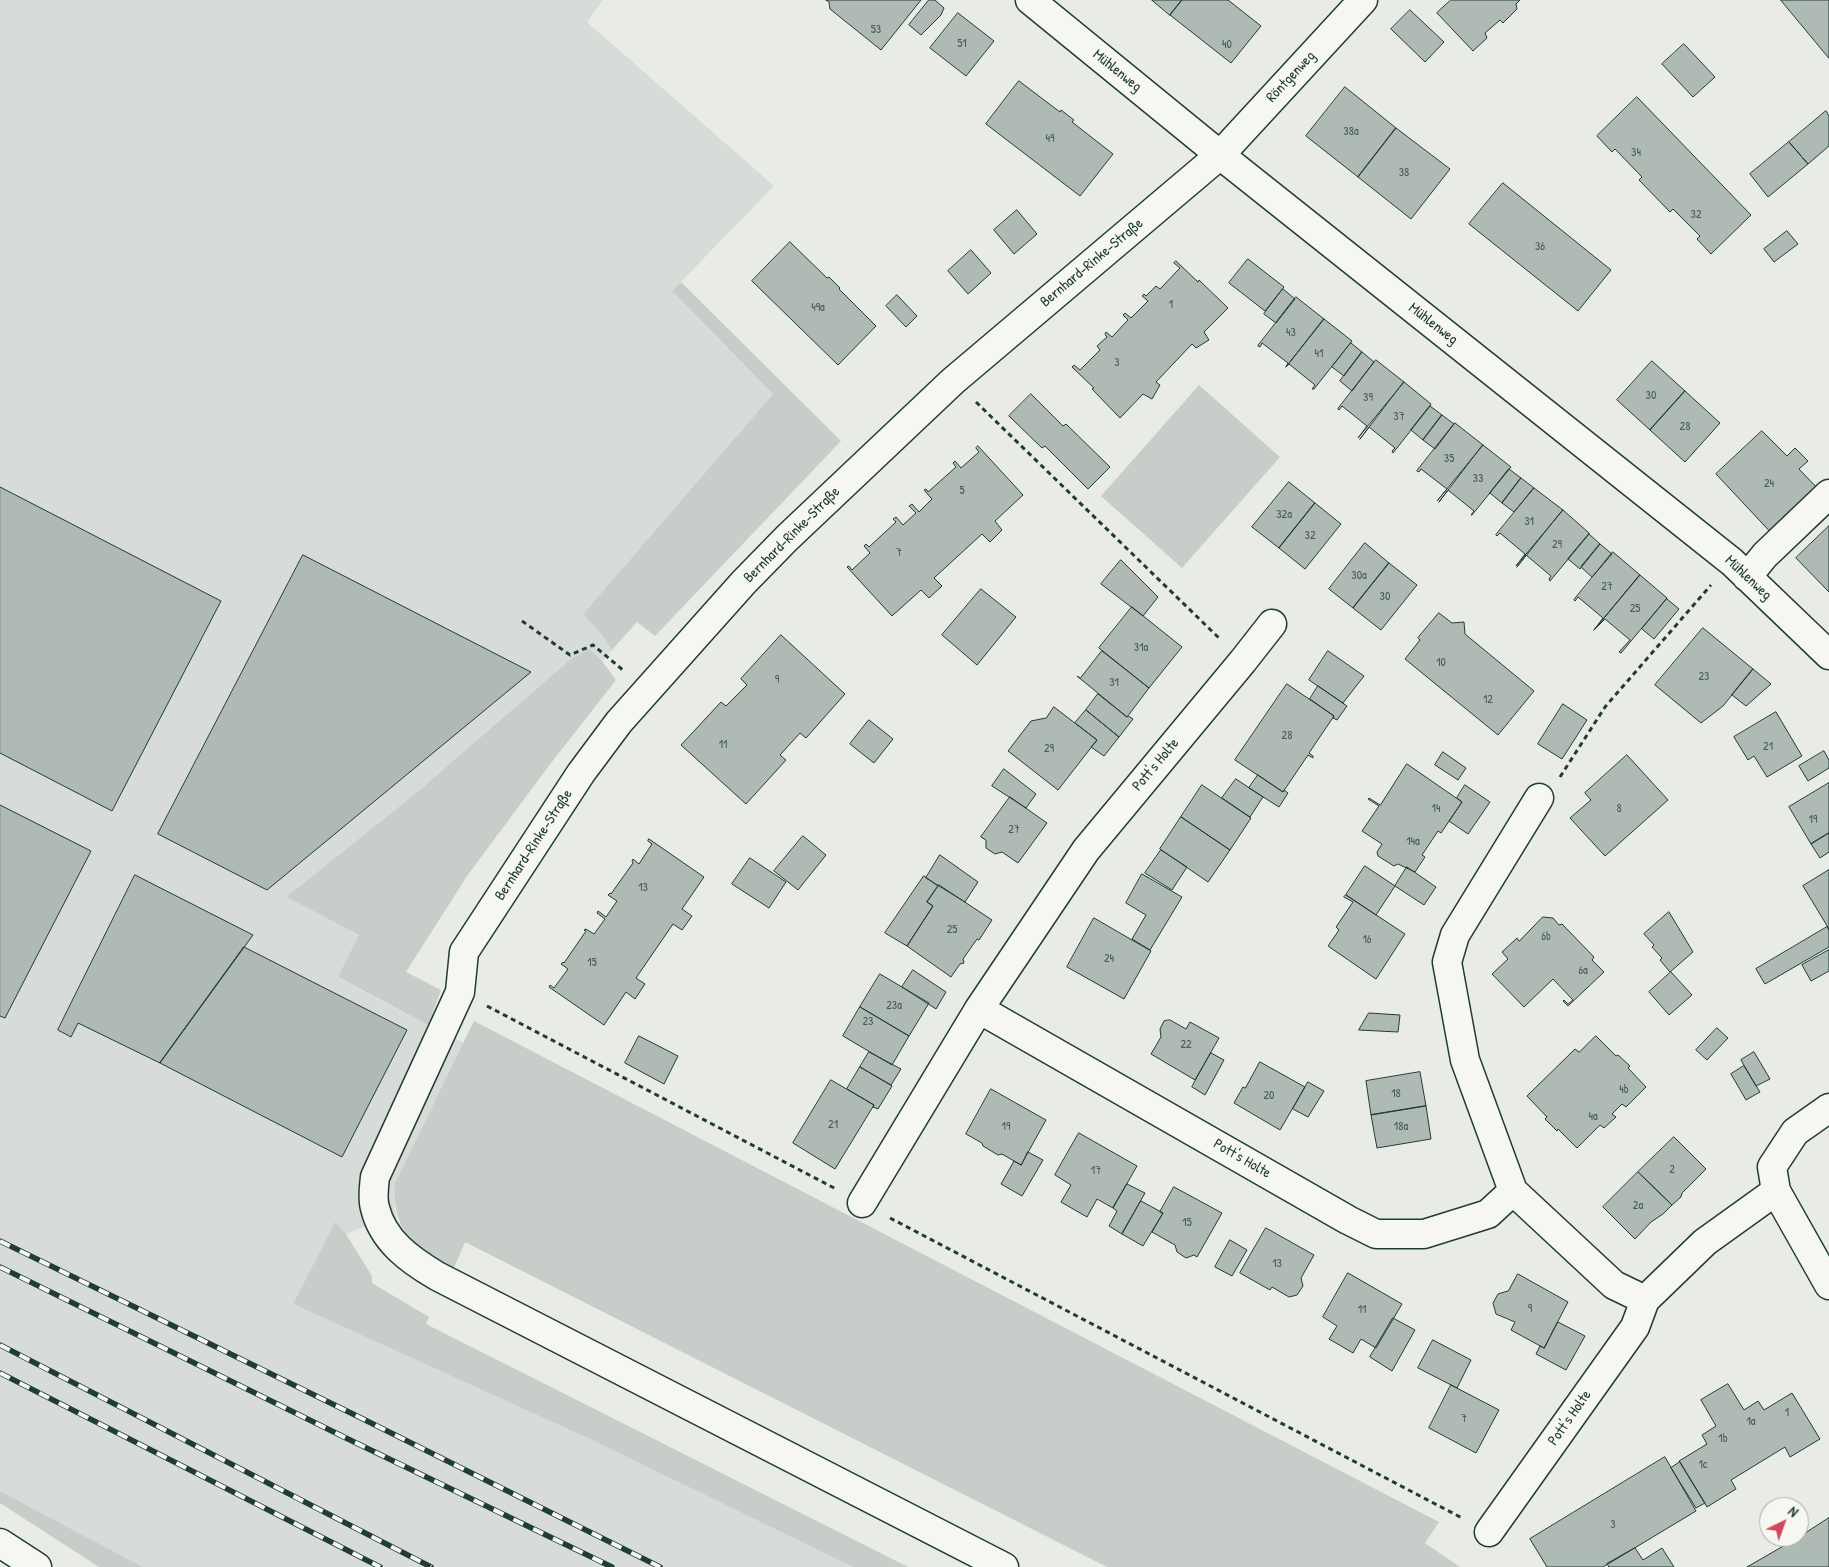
<!DOCTYPE html>
<html>
<head>
<meta charset="utf-8">
<style>
	body { margin:0 }
	#map { position:relative; width:1829px; height:1567px; overflow:hidden; background:#e9ebe7; font-family:"Patrick Hand",sans-serif }
	canvas { display:block }
	.north { position:absolute; left:1759px; top:1497px; width:50px; height:50px; box-sizing:border-box; background:#f6f6f2; border:1px solid #a0aca6; border-radius:50%; rotate:42deg; font-size:14px; font-weight:700; line-height:20px; text-align:center; color:#1f3d34 }
	.north::after { content:''; display:block; margin:auto; width:18px; height:22px; background:#d1495b; clip-path:polygon(50% 0,100% 100%,50% 72%,0 100%) }
</style>
</head>
<body>
<div id="map">
<canvas width="1829" height="1567"></canvas>
<div class="north">N</div>
</div>
<script>
const ctx = document.querySelector('canvas').getContext('2d');
ctx.lineJoin = 'round';
function paint(path, color) { ctx.fillStyle = color; ctx.fill(path, 'evenodd'); }
function trace(path, color, width, dash) { ctx.strokeStyle = color; ctx.lineWidth = width; ctx.lineCap = dash ? 'butt' : 'round'; ctx.setLineDash(dash || []); ctx.stroke(path); }
function write(font, color, halo, rows, align = 'center') {
  ctx.font = font + ' "Patrick Hand",sans-serif'; ctx.lineWidth = 4; ctx.setLineDash([]); ctx.textBaseline = 'middle'; ctx.strokeStyle = halo; ctx.fillStyle = color; for (const [text, x, y, turn = 0] of rows) {
    ctx.save(); ctx.translate(x, y); ctx.rotate((+turn || 0) * Math.PI / 180); ctx.textAlign = isNaN(turn) ? turn : align; if (halo) ctx.strokeText(text, 0, 0); ctx.fillText(text, 0, 0); ctx.restore();
  }
}
const built = new Path2D(`
	M0,0H603L587,22L774,186L672,291L773,394L583,614L601,634L612,650L602,661L589,649L421,789L286,897L359,935L339,978L385,1003L464,1043L395,1183V1209L397,1219L361,1228L346,1234L335,1223L293,1304L594,1441L853,1567H143L0,1491Z`);
const green = new Path2D(`
	M681,282L841,441L655,636L637,622L612,650L601,634L583,614L773,394L672,291Z
	M1199,385L1280,457L1182,568L1101,496Z
	M589,649L602,661L616,680L551,763L467,876L406,972L441,990L428,1025L338,977L359,935L286,897L421,789L571,659Z
	M474,1021L1439,1522L1425,1543L1460,1567H1107L465,1242L454,1268C414,1245 392,1234 395,1183Z
	M335,1222L346,1234L372,1276V1283L429,1317L426,1324L908,1567H853L594,1441L293,1304Z
	M0,1491L143,1567H99L0,1503Z`);
const building = new Path2D(`
	M826,0H921L881,50L830,9L829,2Z
	M929,0H935L944,8L941,15L921,35L909,25Z
	M1152,0H1182L1170,15Z
	M1182,0H1228L1261,26L1231,63L1170,15Z
	M1451,0H1520L1516,4L1517,9L1503,23L1500,20L1485,33L1487,38L1473,51L1437,13Z
	M1781,0H1829V58Z
	M1410,10L1444,42L1425,62L1391,29Z
	M958,13L994,41L966,76L930,48Z
	M1684,44L1715,77L1693,97L1662,64Z
	M1019,81L1060,112L1061,110L1074,120L1072,122L1113,154L1080,196L986,124Z
	M1345,87L1396,128L1358,177L1306,136Z
	M1637,97L1751,215L1711,254L1697,239L1700,236L1673,209L1670,212L1639,180L1642,177L1615,149L1612,152L1597,136Z
	M1826,111L1829,116V146L1808,164L1789,142Z
	M1396,128L1450,169L1411,219L1358,177Z
	M1789,142L1808,164L1768,197L1750,174Z
	M1503,183L1611,270L1578,311L1469,224Z
	M1017,210L1037,234L1014,254L994,230Z
	M1787,231L1798,244L1774,262L1764,249Z
	M790,242L827,278L829,277L840,288L839,289L876,326L838,365L752,281Z
	M971,250L991,273L968,294L948,271Z
	M1248,259L1284,287L1265,311L1229,283Z
	M1176,261L1198,282L1199,280L1228,308L1204,332L1209,340L1196,348L1192,344L1156,382L1160,385L1152,399L1143,394L1120,418L1092,389L1094,388L1072,367L1074,365L1080,370L1100,350L1097,346L1107,337L1105,334L1106,332L1112,337L1128,320L1123,315L1125,313L1131,318L1148,301L1142,296L1144,294L1146,296L1156,286L1160,289L1180,268L1174,263Z
	M1283,289L1295,299L1276,323L1264,314Z
	M897,295L917,316L906,327L886,306Z
	M1296,297L1324,319L1286,367L1288,363L1262,343L1260,347L1258,346Z
	M1324,319L1352,341L1314,389H1312L1315,385L1289,364L1286,367Z
	M1351,343L1362,352L1344,376L1332,367Z
	M1362,352L1374,362L1352,391L1340,381Z
	M1376,360L1404,382L1358,438L1367,426L1342,406L1339,410L1338,409Z
	M1652,361L1685,391L1650,430L1617,400Z
	M1404,382L1431,404L1430,406L1393,453L1392,451L1395,448L1369,427L1360,439Z
	M1685,391L1720,423L1685,462L1650,430Z
	M1031,394L1063,426L1066,424L1110,467L1088,489L1045,446L1042,448L1009,416Z
	M1430,406L1442,415L1423,440L1411,430Z
	M1442,415L1454,424L1435,449L1423,440Z
	M1455,423L1483,445L1437,501L1447,489L1421,469L1419,472L1417,471Z
	M1762,431L1787,456L1795,448L1808,461L1799,469L1823,494L1776,538L1716,474Z
	M1483,445L1511,467L1472,515H1471L1474,511L1448,490L1439,502Z
	M978,446L1023,495L995,521L1002,530L990,542L982,534L934,578L942,586L929,598L921,590L892,616L847,567L849,566L852,570L870,553L864,546L866,544L869,547L896,522L893,519L896,517L903,525L916,513L909,506L912,504L919,512L932,499L924,490L926,489L928,492L956,467L953,463L955,461L961,468L979,452L976,448Z
	M1509,469L1521,478L1502,503L1490,493Z
	M1521,478L1534,488L1514,512L1502,503Z
	M1289,482L1315,503L1279,548L1252,527Z
	M0,487L221,601L112,811L0,753Z
	M1534,488L1563,510L1516,566L1525,554L1500,533L1497,536L1496,535Z
	M1315,503L1341,524L1305,569L1279,548Z
	M1563,510L1589,533V534L1550,581L1549,579L1551,576L1526,555L1517,567Z
	M1829,526V592L1796,558Z
	M1589,534L1600,544L1580,569L1568,559Z
	M1365,543L1389,563L1353,608L1329,589Z
	M1600,544L1612,554L1592,577L1581,567Z
	M1613,552L1640,575L1594,630L1603,618L1578,597L1575,601L1574,600Z
	M303,555L531,672L267,890L158,834Z
	M1121,560L1158,597L1143,616L1101,584Z
	M1389,563L1417,585L1381,630L1353,608Z
	M1640,575L1667,598L1621,653L1619,652L1630,640L1605,619L1594,630Z
	M981,589L1016,617L977,665L942,635Z
	M1667,599L1679,609L1654,639L1642,629Z
	M1132,607L1182,647L1149,688L1099,648Z
	M1439,613L1452,623L1464,622L1465,634L1534,691L1498,735L1405,659L1420,640L1418,638Z
	M1703,628L1753,669L1723,706L1701,723L1655,685Z
	M781,635L845,694L806,738L800,733L780,755L786,760L746,804L681,745L721,702L726,706L747,685L741,679Z
	M1102,651L1149,688L1127,717L1077,676L1080,678Z
	M1328,651L1364,676L1343,703L1309,680Z
	M1753,669L1771,684L1746,706L1732,695Z
	M1287,684L1334,716L1309,753L1313,756V758L1308,755L1283,792L1235,760Z
	M1318,686L1347,706L1337,720L1333,718L1334,716L1310,699Z
	M1098,694L1127,717L1128,716L1133,719L1119,737L1086,710Z
	M1563,704L1587,720L1562,759L1538,744Z
	M1054,707L1097,740L1058,790L1008,751L1031,721L1046,718Z
	M1086,710L1119,737L1104,756L1091,747L1097,740L1075,723Z
	M1776,712L1802,756L1767,777L1754,756L1748,760L1734,737Z
	M869,720L893,739L874,763L850,744Z
	M1824,751L1829,760V768L1808,781L1799,766Z
	M1443,752L1466,768L1458,780L1435,765Z
	M1627,755L1668,800L1605,856L1570,818L1591,800L1585,793Z
	M1407,764L1462,802L1441,833L1438,831L1422,855L1425,857L1415,872L1398,864L1394,866L1378,856L1377,852L1382,844L1362,831L1379,806L1368,799L1369,798L1380,805Z
	M1004,769L1036,794L1026,808L992,786Z
	M1258,775L1283,792L1284,790L1288,793L1279,807L1249,788Z
	M1236,779L1263,797L1250,817L1222,798Z
	M1829,783V833L1811,844L1789,807Z
	M1202,785L1251,818L1230,850L1181,817Z
	M1465,785L1490,802L1468,834L1449,821L1462,802L1457,798Z
	M1010,797L1047,823L1018,863L1002,852L995,854L986,848V840L981,837Z
	M0,805L91,851L5,1018L0,1016Z
	M1181,817L1230,850L1208,882L1160,849Z
	M1829,833V852L1820,858L1811,844Z
	M803,836L826,855L798,890L774,871Z
	M649,839L704,877L682,909L692,916L682,930L673,924L636,978L645,984L635,999L626,992L604,1025L549,987L550,985L554,988L568,969L561,964L563,962L564,963L586,931L584,930L586,929L594,934L605,919L597,913L598,911L606,917L617,901L608,895L610,893L611,894L633,863L632,861L633,859L639,864L652,844L648,841Z
	M1161,850L1187,867L1172,890L1145,873Z
	M940,855L978,882L965,902L926,878Z
	M750,858L786,882L769,908L732,884Z
	M1365,866L1395,886L1376,915L1346,895Z
	M1407,867L1436,887L1424,905L1395,886Z
	M1829,870V929L1803,886Z
	M1142,874L1182,897L1150,950L1132,939L1146,915L1126,903Z
	M135,875L253,935L160,1063L78,1023L71,1037L58,1030Z
	M924,876L938,886L927,902L933,906L907,946L885,933Z
	M939,885L992,920L979,940L977,939L963,959L964,963L960,964L951,977L907,946L933,906L927,902Z
	M1346,895L1405,934L1376,979L1328,946L1339,930L1336,927L1353,902L1344,897Z
	M1669,912L1693,952L1670,972L1660,960L1662,958L1652,947L1654,945L1644,934Z
	M1543,917L1553,918L1559,925L1562,924L1594,957L1592,960L1604,972L1568,1006L1563,1001L1564,1000L1568,1004L1573,1000L1553,979L1524,1007L1492,974L1508,959L1502,952L1517,938L1519,941Z
	M1094,918L1151,951L1124,999L1067,967Z
	M1827,927L1829,930V947L1765,984L1756,969Z
	M244,947L407,1030L342,1157L160,1063Z
	M1829,950V971L1811,981L1802,965Z
	M913,970L946,992L936,1009L902,987Z
	M1671,972L1692,995L1669,1015L1649,992Z
	M880,974L929,1003L909,1036L860,1007Z
	M860,1007L909,1036L892,1065L843,1036Z
	M1369,1013L1400,1015L1398,1032L1359,1030Z
	M1170,1020L1186,1029L1190,1022L1219,1038L1195,1080L1151,1054L1161,1037L1160,1029L1164,1021Z
	M1717,1028L1728,1038L1707,1060L1696,1050Z
	M639,1036L678,1056L664,1084L625,1063Z
	M1596,1036L1616,1056L1618,1055L1630,1066L1628,1068L1646,1087L1626,1107L1622,1104L1612,1114L1616,1117L1604,1128L1600,1125L1577,1148L1558,1129L1557,1131L1545,1119L1547,1117L1527,1096L1575,1049L1579,1052Z
	M869,1052L901,1069L891,1085L860,1067Z
	M1754,1052L1770,1079L1756,1086L1741,1060Z
	M1211,1053L1224,1060L1205,1095L1192,1087Z
	M1260,1062L1305,1087L1280,1130L1234,1103L1243,1087L1245,1088Z
	M1744,1066L1760,1092L1746,1100L1731,1074Z
	M860,1067L892,1086L878,1109L873,1107L874,1105L847,1089Z
	M1420,1072L1426,1106L1371,1115L1366,1081Z
	M831,1080L874,1105L835,1169L793,1143Z
	M1308,1082L1324,1091L1308,1117L1293,1109Z
	M991,1089L1046,1120L1021,1165L1002,1154L998,1155L983,1146L982,1143L966,1134Z
	M1426,1106L1431,1139L1377,1148L1371,1115Z
	M1079,1133L1137,1166L1113,1208L1097,1199L1087,1217L1061,1202L1071,1185L1055,1175Z
	M1674,1137L1706,1169L1682,1193L1681,1197L1672,1205L1638,1172Z
	M1028,1152L1043,1160L1022,1196L1001,1184L1014,1161L1021,1165Z
	M1638,1172L1672,1205L1663,1214L1651,1222L1635,1239L1603,1207Z
	M1127,1184L1145,1193L1122,1234L1109,1226L1117,1211L1113,1208Z
	M1174,1187L1222,1213L1197,1257L1194,1255L1186,1258L1177,1252L1175,1245L1152,1232L1163,1213L1160,1212Z
	M1141,1201L1163,1213L1143,1246L1122,1234Z
	M1266,1228L1314,1255L1301,1278L1303,1286L1297,1295L1289,1297L1272,1287L1270,1290L1240,1273Z
	M1230,1240L1247,1250L1232,1276L1215,1267Z
	M1348,1273L1402,1304L1376,1348L1361,1339L1353,1353L1329,1339L1337,1326L1323,1317Z
	M1518,1274L1568,1302L1544,1348L1511,1330L1515,1322L1496,1314L1493,1303L1498,1294L1508,1291Z
	M1393,1318L1415,1330L1392,1371L1370,1357Z
	M1558,1322L1585,1336L1566,1370L1536,1354L1540,1346L1544,1348Z
	M1433,1340L1471,1360L1457,1388L1418,1368Z
	M1728,1384L1744,1410L1758,1401L1764,1410L1792,1393L1820,1439L1790,1457L1785,1447L1731,1480L1736,1489L1707,1507L1679,1461L1707,1444L1702,1435L1716,1426L1701,1400Z
	M1451,1385L1499,1410L1476,1453L1429,1428Z
	M1665,1457L1696,1511L1603,1567H1547L1530,1539Z
	M1680,1462L1705,1503L1696,1508L1671,1468Z
	M1829,1518V1567H1747L1799,1537Z
	M1635,1548L1643,1560L1662,1548L1674,1567H1609L1607,1564Z`);
const path = new Path2D(`
	M976,402L1221,640
	M522,621L570,655L593,645L624,671
	M1560,777L1605,707L1711,585
	M487,1006L836,1189
	M890,1218L1462,1518`);
const minor = new Path2D(`
	M1030,0L1220,155L1732,562L1829,655
	M1747,577L1765,555L1829,494
	M1272,624L1243,661L1086,850L979,1009L1348,1220L1376,1234H1424L1488,1214L1513,1191
	M1539,798L1455,935L1447,962L1465,1060L1513,1191L1614,1285L1645,1300
	M1829,1108L1795,1132L1772,1167L1776,1191L1829,1285
	M862,1203L979,1009
	M1489,1532L1635,1327L1645,1300L1705,1242L1776,1191
	M0,1543L37,1567
	M1004,1567L437,1276C410,1260 383,1241 375,1208C372,1198 374,1187 375,1177L460,992L464,952L581,773L619,722L744,582L787,538L953,381L1220,155L1363,0`);
const rail = new Path2D(`
	M0,1241L359,1417L660,1567
	M0,1267L348,1439L612,1567
	M0,1345L431,1567
	M0,1373L380,1567`);
const numberNames = [
	["53",876,30],
	["51",962,44],
	["40",1227,45],
	["38a",1351,132],
	["49",1050,139],
	["34",1636,153],
	["38",1404,173],
	["32",1696,215],
	["36",1540,247],
	["1",1171,305],
	["49a",818,308],
	["43",1291,333],
	["41",1319,354],
	["3",1117,363],
	["30",1651,396],
	["39",1368,398],
	["37",1399,417],
	["28",1685,427],
	["35",1449,459],
	["33",1478,479],
	["24",1769,484],
	["5",962,491],
	["32a",1284,515],
	["31",1529,522],
	["32",1310,536],
	["29",1557,545],
	["7",899,553],
	["30a",1359,576],
	["27",1607,587],
	["30",1385,597],
	["25",1635,609],
	["31a",1141,648],
	["10",1441,663],
	["23",1704,677],
	["9",777,680],
	["31",1114,683],
	["12",1488,700],
	["28",1287,736],
	["11",723,745],
	["21",1768,747],
	["29",1049,749],
	["14",1436,809],
	["8",1619,809],
	["19",1813,820],
	["27",1014,830],
	["14a",1413,842],
	["13",643,888],
	["25",952,930],
	["6b",1546,937],
	["16",1367,940],
	["24",1109,959],
	["15",592,963],
	["6a",1583,971],
	["23a",894,1006],
	["23",868,1022],
	["22",1186,1045],
	["4b",1624,1090],
	["18",1396,1094],
	["20",1269,1096],
	["4a",1593,1117],
	["21",833,1125],
	["19",1006,1127],
	["18a",1401,1127],
	["2",1672,1170],
	["17",1096,1171],
	["2a",1638,1206],
	["15",1187,1223],
	["13",1277,1264],
	["9",1530,1309],
	["11",1362,1310],
	["1",1787,1413],
	["7",1464,1419],
	["1a",1751,1422],
	["1b",1723,1439],
	["1c",1703,1465],
	["3",1613,1525]
];
const streetNames = [
	["Mühlenweg",1117,71,39],
	["Röntgenweg",1291,77,-47],
	["Bernhard-Rinke-Straße",1092,263,-40],
	["Mühlenweg",1433,324,38],
	["Bernhard-Rinke-Straße",792,535,-45],
	["Mühlenweg",1748,578,43],
	["Pott's Holte",1156,765,-50],
	["Bernhard-Rinke-Straße",534,845,-57],
	["Pott's Holte",1242,1159,30],
	["Pott's Holte",1570,1418,-55]
];
paint(built, '#d8dcd8');
paint(green, '#c7cec9');
paint(building, '#b0bab5');
trace(building, '#1f3d34', 1);
trace(minor, '#1f3d34', 31);
trace(path, '#1f3d34', 3, [5, 4]);
trace(minor, '#f6f6f2', 28);
trace(rail, '#1f3d34', 5.5);
trace(rail, '#f6f6f2', 4, [11]);
write('12px', '#435c54', null, numberNames);
write('15px', '#1f3d34', '#f6f6f2', streetNames);
</script>
</body>
</html>
